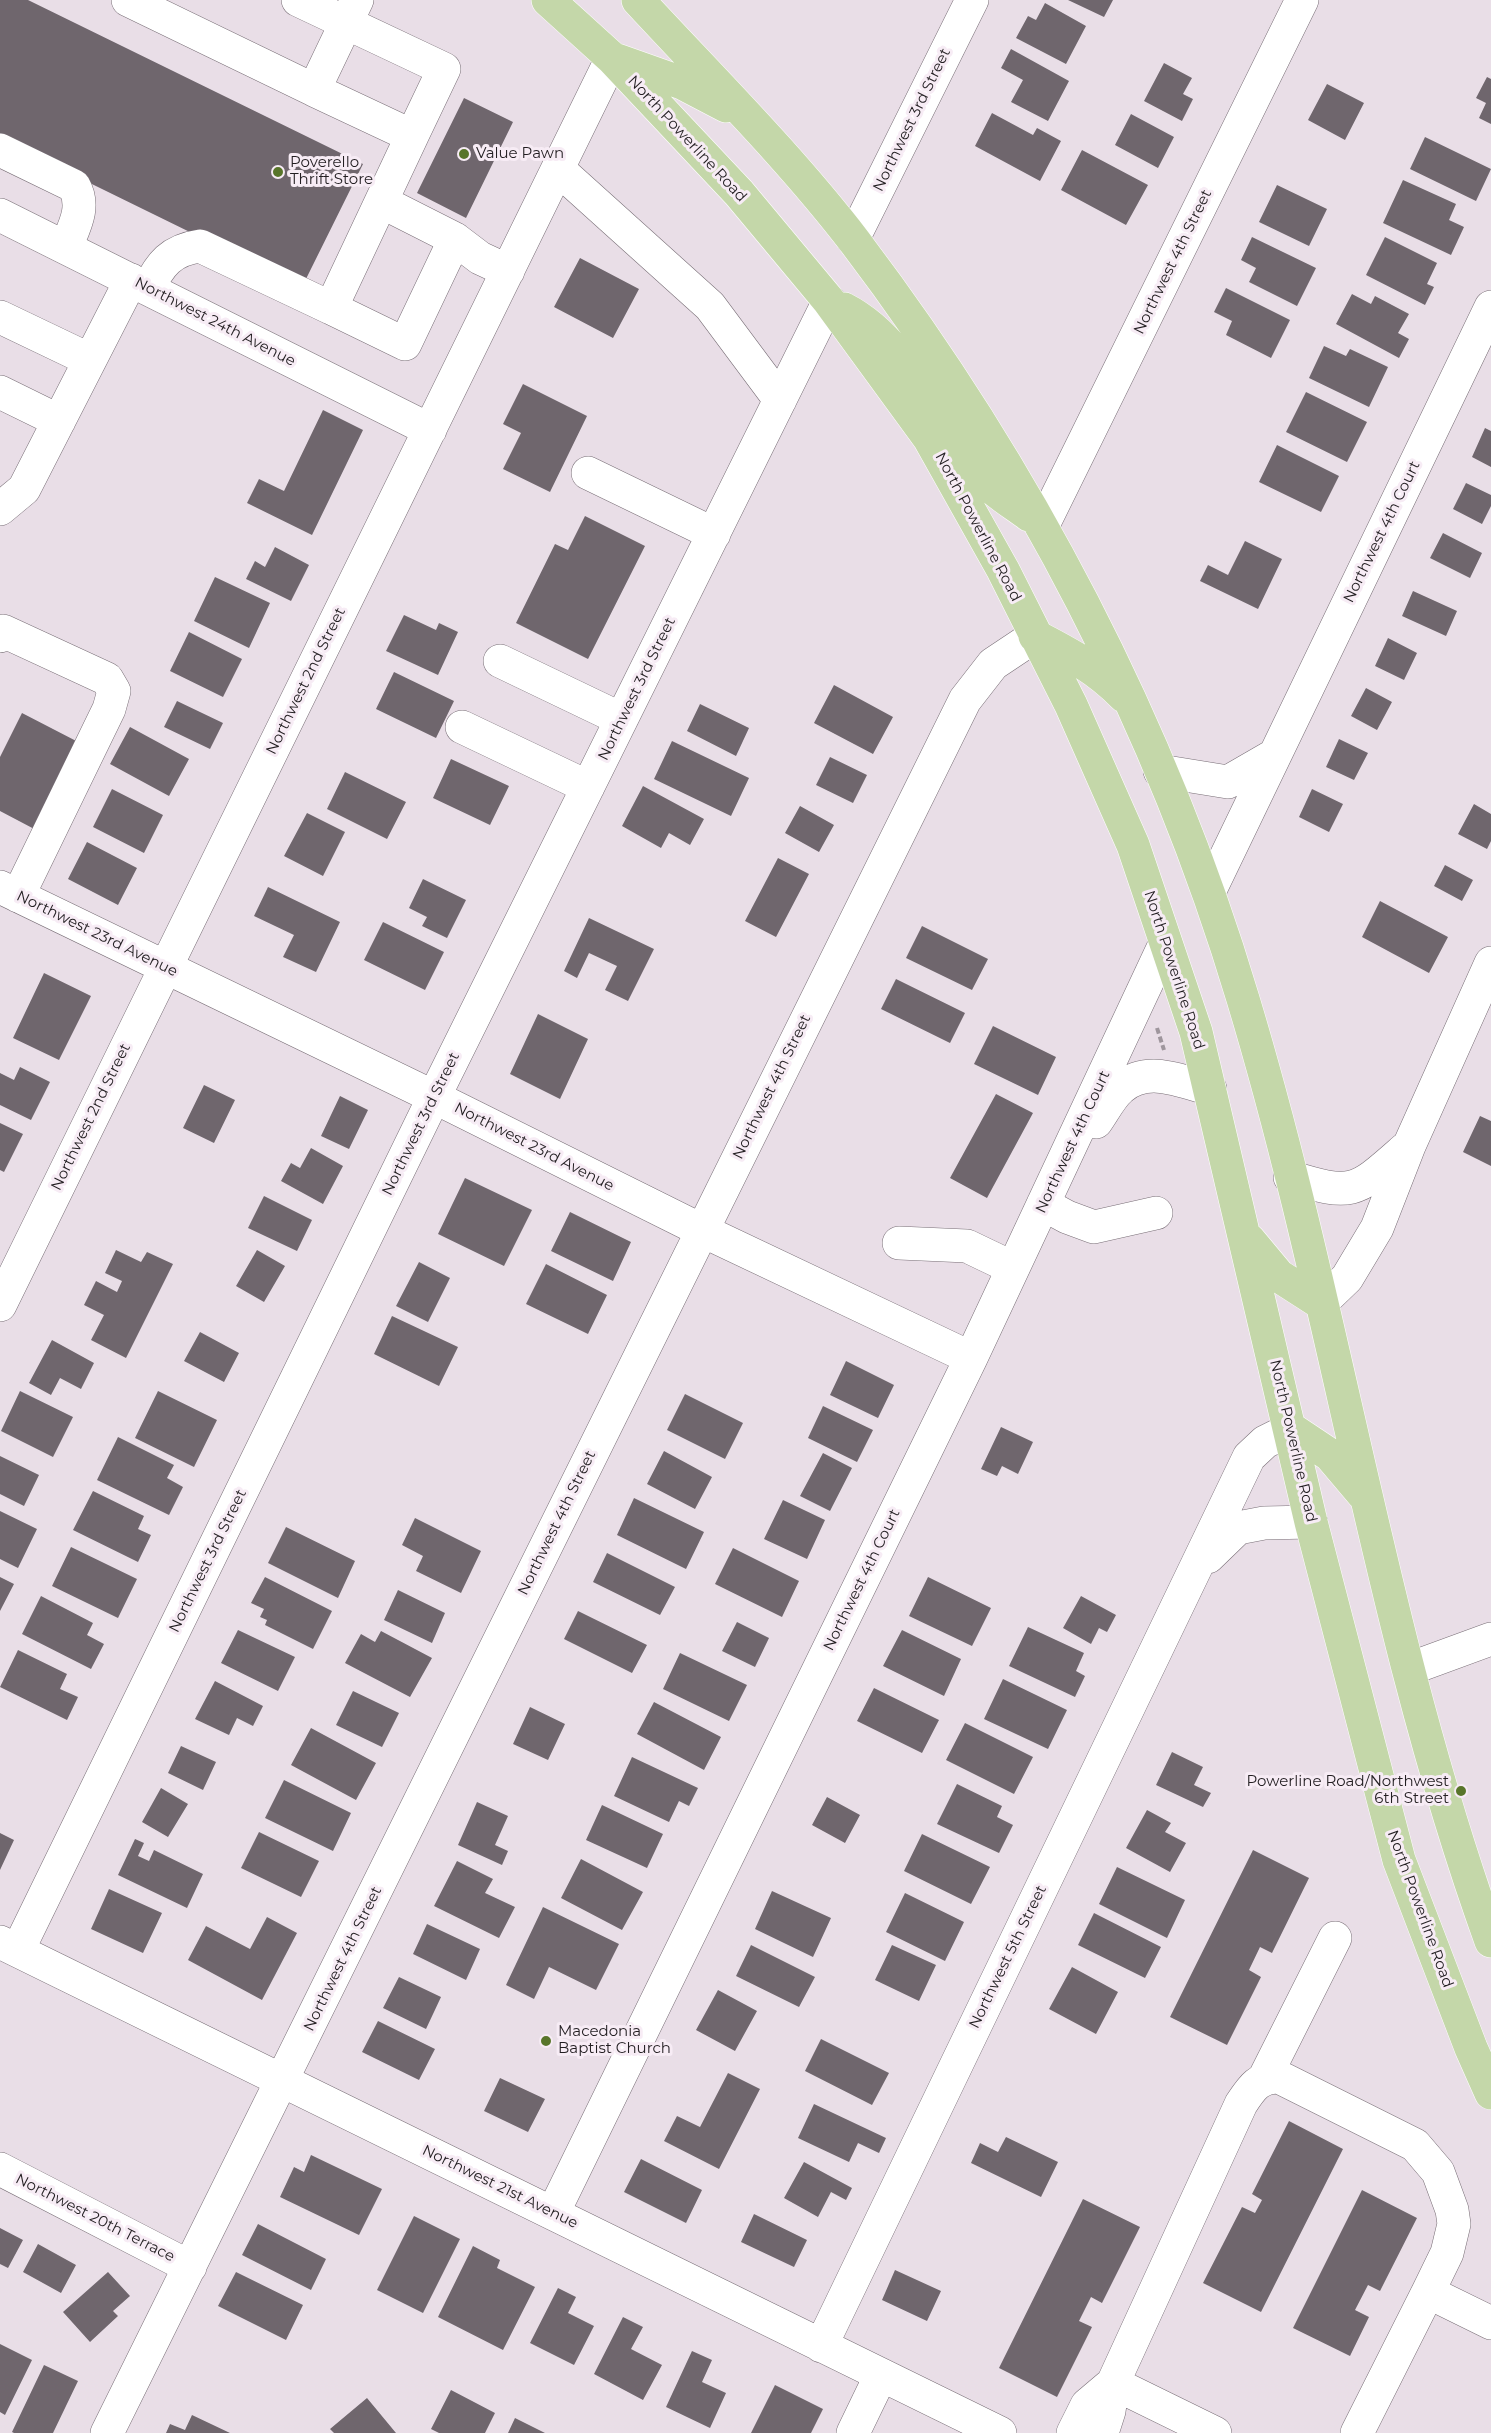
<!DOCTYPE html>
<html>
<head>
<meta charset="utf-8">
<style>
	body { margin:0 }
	canvas { display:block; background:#e9dee7 }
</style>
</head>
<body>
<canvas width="1491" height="2433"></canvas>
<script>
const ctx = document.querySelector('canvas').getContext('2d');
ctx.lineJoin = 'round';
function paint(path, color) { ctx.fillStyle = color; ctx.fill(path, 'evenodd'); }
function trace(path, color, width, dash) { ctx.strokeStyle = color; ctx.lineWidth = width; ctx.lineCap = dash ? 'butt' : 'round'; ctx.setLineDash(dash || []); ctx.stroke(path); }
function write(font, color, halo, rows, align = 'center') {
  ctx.font = font + ' Montserrat,sans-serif'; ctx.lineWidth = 6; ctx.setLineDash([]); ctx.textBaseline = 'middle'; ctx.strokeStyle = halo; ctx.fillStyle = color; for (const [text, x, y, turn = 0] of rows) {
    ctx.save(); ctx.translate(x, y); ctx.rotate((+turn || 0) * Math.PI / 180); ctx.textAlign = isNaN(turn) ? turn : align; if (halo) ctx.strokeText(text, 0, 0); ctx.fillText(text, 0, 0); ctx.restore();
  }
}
const building = new Path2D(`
	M0,0H28L363,164L302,287L0,139Z
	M1068,0H1113L1104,17Z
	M1045,3L1086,26L1066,64L1016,38L1028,16L1036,20Z
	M1011,49L1069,81L1048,121L1011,102L1023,80L1001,68Z
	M1164,63L1192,78L1183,94L1193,99L1182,121L1144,101Z
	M1487,77L1491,79V124L1479,118L1486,103L1476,98Z
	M1327,84L1364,103L1345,140L1308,120Z
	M464,98L513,122L466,218L417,193Z
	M992,113L1033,135L1037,128L1061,141L1040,181L975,146Z
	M1131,114L1174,137L1158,168L1115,145Z
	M1425,137L1491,169L1476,201L1410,169Z
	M1082,150L1148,185L1126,225L1061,190Z
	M1403,180L1456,204L1449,220L1464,227L1451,255L1383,223Z
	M1277,185L1327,209L1309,246L1259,222Z
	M1252,237L1316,268L1297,306L1249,282L1256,268L1241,260Z
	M1385,237L1437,263L1427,284L1434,287L1425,305L1366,275Z
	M580,258L639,289L613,338L554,307Z
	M1226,288L1290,320L1271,358L1226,335L1232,321L1214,312Z
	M1352,294L1371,304L1375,296L1409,314L1398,333L1409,339L1399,358L1336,324Z
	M1324,346L1346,356L1350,349L1388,367L1369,407L1309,378Z
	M523,384L587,416L550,492L503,469L521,433L503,424Z
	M1306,392L1367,422L1347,462L1286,432Z
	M323,410L363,430L312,535L247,503L259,479L284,491Z
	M1485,428L1491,431V467L1472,457Z
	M1277,445L1339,476L1321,512L1259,482Z
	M1466,483L1491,495V506L1482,524L1453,509Z
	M585,516L645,546L588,659L516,623L555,544L568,550Z
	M1443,533L1482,553L1470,578L1430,558Z
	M1245,541L1282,559L1258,609L1200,581L1208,565L1228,575Z
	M275,547L309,565L291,601L246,579L255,561L265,567Z
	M215,577L270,603L249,648L194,621Z
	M1413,591L1457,611L1446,636L1402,616Z
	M404,615L436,630L439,623L458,632L438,675L386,651Z
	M189,632L242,659L223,697L170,671Z
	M1388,638L1417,653L1404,680L1375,666Z
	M394,672L454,701L436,738L376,709Z
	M834,685L893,717L873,754L814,723Z
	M1366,688L1392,702L1377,730L1351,716Z
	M177,701L223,723L210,749L164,727Z
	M700,704L749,728L736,756L687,731Z
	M22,713L82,744L38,831L0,811V757Z
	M130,727L189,759L169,796L110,764Z
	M1339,739L1368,753L1354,780L1326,767Z
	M672,741L749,778L731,816L654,779Z
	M830,757L867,775L853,803L816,785Z
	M451,759L509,786L490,825L433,798Z
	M345,772L406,802L387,839L327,809Z
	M643,786L704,819L690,845L669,833L661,848L622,826Z
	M112,789L163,815L144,853L93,827Z
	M1312,789L1343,804L1329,832L1299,817Z
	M1474,804L1491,814V841L1487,849L1458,834Z
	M800,806L834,825L819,852L785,833Z
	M307,813L345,832L323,876L284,856Z
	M87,842L137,868L118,905L68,879Z
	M778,858L809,874L776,937L745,921Z
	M1445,865L1473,880L1462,901L1434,886Z
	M423,879L466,900L447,938L422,926L427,917L409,908Z
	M268,887L340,922L316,972L283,957L294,935L254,916Z
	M1380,901L1448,937L1429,973L1362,937Z
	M589,918L654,949L628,1001L605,990L617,966L589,953L577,978L564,971Z
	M383,922L444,952L425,990L364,960Z
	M922,926L988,959L972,990L906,958Z
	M44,973L91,996L59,1060L13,1038Z
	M896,979L965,1013L950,1043L881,1009Z
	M538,1014L588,1039L560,1099L510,1074Z
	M993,1026L1056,1057L1038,1095L974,1064Z
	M20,1067L50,1082L31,1120L0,1105V1073L14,1080Z
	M204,1085L235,1100L214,1143L183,1128Z
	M996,1094L1033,1113L987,1198L950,1178Z
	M340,1096L368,1110L349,1149L321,1136Z
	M1480,1116L1491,1121V1166L1463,1152Z
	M0,1123L23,1134L4,1172L0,1170Z
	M311,1148L343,1166L323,1204L281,1181L291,1163L300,1168Z
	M465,1178L532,1210L504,1266L438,1234Z
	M264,1196L312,1220L297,1251L248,1228Z
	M570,1212L631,1242L613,1281L551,1251Z
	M116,1250L141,1262L147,1252L173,1264L126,1358L91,1340L104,1315L84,1305L96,1281L117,1292L122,1281L105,1273Z
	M257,1250L285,1266L264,1302L236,1286Z
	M419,1262L450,1278L428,1322L396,1306Z
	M546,1264L607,1295L588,1334L526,1304Z
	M392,1316L458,1347L439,1386L374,1354Z
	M200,1332L239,1353L224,1382L184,1361Z
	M52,1340L94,1363L81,1389L60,1378L51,1395L29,1383Z
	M846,1361L894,1385L878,1418L830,1395Z
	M20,1391L73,1417L53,1457L1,1431Z
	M158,1391L217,1420L194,1467L135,1438Z
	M685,1394L743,1423L725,1459L667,1430Z
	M823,1406L873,1430L857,1462L808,1438Z
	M1001,1427L1033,1442L1018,1474L1002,1466L997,1476L981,1469Z
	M118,1437L174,1465L167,1478L183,1487L169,1515L97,1480Z
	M664,1451L712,1477L695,1509L647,1484Z
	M823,1453L852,1468L830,1511L800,1496Z
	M0,1456L39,1475L24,1506L0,1494Z
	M93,1491L144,1516L138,1529L151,1535L138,1562L73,1530Z
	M634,1498L704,1532L686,1569L617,1535Z
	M783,1500L825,1520L807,1559L764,1539Z
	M0,1511L37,1529L18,1568L0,1559Z
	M415,1518L481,1551L461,1593L416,1571L423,1556L402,1545Z
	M286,1527L355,1561L338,1598L268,1563Z
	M71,1547L137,1579L118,1618L52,1586Z
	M733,1548L799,1581L782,1617L715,1584Z
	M607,1553L675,1587L660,1615L593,1582Z
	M0,1577L14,1584L0,1611Z
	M265,1577L332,1611L313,1649L265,1625L267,1620L260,1617L264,1609L251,1603Z
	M928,1577L991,1608L972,1646L909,1616Z
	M398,1590L445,1613L432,1643L384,1620Z
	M41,1596L93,1623L87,1635L104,1644L91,1669L22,1634Z
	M1081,1596L1116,1615L1107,1632L1099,1628L1091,1644L1063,1628Z
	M578,1611L647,1645L632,1673L564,1639Z
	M737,1622L769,1638L755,1667L722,1651Z
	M1028,1627L1084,1653L1076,1671L1085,1676L1075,1697L1009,1666Z
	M238,1630L295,1657L278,1691L221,1663Z
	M902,1630L961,1659L944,1696L883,1666Z
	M381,1631L432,1658L410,1697L345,1663L361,1634L375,1642Z
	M18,1650L67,1674L60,1689L78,1697L67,1720L0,1687Z
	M680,1653L747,1685L729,1721L663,1689Z
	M1003,1679L1067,1710L1048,1749L984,1719Z
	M215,1681L263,1706L253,1726L237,1718L229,1735L195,1719Z
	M874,1688L939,1720L922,1753L857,1721Z
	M353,1691L399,1713L382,1747L336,1725Z
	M654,1702L721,1737L704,1770L637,1734Z
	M530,1707L565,1724L548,1760L513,1744Z
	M965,1723L1033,1757L1014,1794L946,1760Z
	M311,1728L376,1763L356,1800L291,1765Z
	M181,1746L216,1762L203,1790L168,1773Z
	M1172,1752L1203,1767L1194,1785L1211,1793L1203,1807L1156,1785Z
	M632,1757L698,1788L689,1806L679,1801L669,1822L614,1796Z
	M284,1780L351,1813L333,1851L265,1818Z
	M957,1784L1002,1806L997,1817L1013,1825L999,1853L937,1824Z
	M161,1788L188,1804L168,1837L142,1822Z
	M827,1797L860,1815L845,1843L812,1825Z
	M477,1802L508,1816L495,1845L508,1851L502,1865L458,1845Z
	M602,1805L663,1834L647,1868L586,1840Z
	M1147,1810L1171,1823L1165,1832L1186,1843L1170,1872L1126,1848Z
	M259,1832L319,1861L301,1897L241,1868Z
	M0,1833L14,1840L0,1870Z
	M922,1834L990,1867L971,1904L904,1871Z
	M135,1839L144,1843L138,1856L149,1861L154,1850L203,1874L187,1908L118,1875Z
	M1253,1850L1309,1878L1272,1953L1260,1947L1249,1970L1261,1977L1227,2045L1170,2017Z
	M581,1859L643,1892L622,1930L561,1898Z
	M457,1861L493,1879L485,1893L515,1907L499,1938L434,1906Z
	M1117,1867L1185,1900L1167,1938L1099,1904Z
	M109,1889L162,1913L143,1953L91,1929Z
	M772,1891L831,1918L813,1957L755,1929Z
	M905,1893L964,1922L945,1961L886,1932Z
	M543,1907L619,1944L596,1990L549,1967L534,1999L506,1985Z
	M1094,1913L1161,1947L1145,1978L1078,1945Z
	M267,1917L297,1933L262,2000L188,1960L206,1926L250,1949Z
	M427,1924L480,1949L466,1980L413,1954Z
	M751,1945L815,1977L799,2007L736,1976Z
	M892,1945L936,1965L919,2001L875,1980Z
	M1072,1967L1118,1992L1096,2034L1049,2009Z
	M399,1977L441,1997L426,2029L383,2008Z
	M718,1990L757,2011L735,2051L696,2030Z
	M378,2021L435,2049L419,2080L362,2052Z
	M821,2039L889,2073L872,2105L805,2071Z
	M728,2073L760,2089L719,2169L664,2141L677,2116L700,2127Z
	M500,2078L545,2099L528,2132L484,2111Z
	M814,2104L886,2138L879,2153L858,2143L849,2162L798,2138Z
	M1289,2121L1343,2149L1261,2312L1203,2283L1242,2207L1255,2213L1262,2200L1252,2194Z
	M1006,2137L1058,2162L1041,2197L971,2163L980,2143L998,2152Z
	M311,2155L382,2189L359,2235L280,2197L294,2167L304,2172Z
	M641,2159L702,2190L686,2223L624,2192Z
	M804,2162L852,2188L846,2200L831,2192L818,2217L784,2198Z
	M1362,2190L1417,2218L1380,2291L1368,2285L1355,2310L1369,2317L1350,2356L1293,2328Z
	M1083,2199L1140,2227L1102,2303L1091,2297L1079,2321L1092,2327L1057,2397L999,2368Z
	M754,2214L807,2240L794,2267L741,2242Z
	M414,2216L460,2239L423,2313L377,2290Z
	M258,2224L326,2259L311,2290L242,2255Z
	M0,2228L23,2240L8,2268L0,2264Z
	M38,2244L76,2265L61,2293L23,2272Z
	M473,2246L500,2260L497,2268L535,2287L503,2350L438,2317Z
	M895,2270L941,2291L927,2321L882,2300Z
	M108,2272L130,2296L113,2311L118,2316L90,2342L63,2312Z
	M236,2272L303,2305L286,2340L218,2306Z
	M558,2288L576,2297L568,2313L594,2326L574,2365L530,2343Z
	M623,2317L643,2327L631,2349L662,2365L643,2400L594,2374Z
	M0,2344L32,2360L5,2415L0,2412Z
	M692,2351L712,2360L702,2382L726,2393L710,2428L666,2407Z
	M44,2365L78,2381L53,2433H14L12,2432Z
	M775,2385L823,2409L811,2433H751Z
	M451,2390L495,2413L485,2433H439L431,2429Z
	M367,2398L396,2433H334L330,2429Z
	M192,2415L230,2433H166L170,2424L185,2430Z
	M515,2418L545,2433H508Z`);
const path = new Path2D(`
	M1157,1028L1164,1050`);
const minor = new Path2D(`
	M128,0L314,90
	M298,0L444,69L412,136L314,90L357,0
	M0,150L74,186C86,207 74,227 66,247
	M558,169L710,306L780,400
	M382,202L455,239L405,344L331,308L412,136
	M0,215L430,430
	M455,239L480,258L508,271
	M853,239L972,0
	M148,289C160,264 171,250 200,246L331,308
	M0,317L90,360
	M0,392L59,421
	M588,473L714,534
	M0,509L24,489L131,280
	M1043,525L1302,0
	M0,636L3,631L107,679L114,691L109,709L18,896
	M500,661L621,719
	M462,727L588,787
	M1160,771L1228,782L1273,756
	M0,887L434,1097L701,1230L971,1358
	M1209,892L1491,307
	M1096,1122C1104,1111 1111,1096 1121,1088C1147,1065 1181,1081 1210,1089
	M1290,1177C1354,1197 1356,1192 1405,1149
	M1043,1204L1067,1217L1094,1227L1156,1213
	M899,1243L967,1246L1013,1268
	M1321,1303L1347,1278L1377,1228L1409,1146L1491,963
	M0,1305L612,58
	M1208,1557L1238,1528L1264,1523L1311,1522
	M1409,1669L1491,1639
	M0,1942L1000,2433
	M18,1950L434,1097L829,301
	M1265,2077L1335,1938
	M0,2169L190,2267
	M553,2213L971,1358L1165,944
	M821,2346L1249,1457L1265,1442L1291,1429
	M1113,2383L1215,2433
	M107,2433L965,700L993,664L1035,636
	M853,2433L881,2375
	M1073,2433L1087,2405L1113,2383
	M1102,2433L1109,2411L1113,2383L1241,2104C1252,2087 1259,2077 1279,2077L1415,2145L1438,2172L1452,2210L1454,2224L1447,2253L1428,2292L1491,2323
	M1357,2433L1428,2292`);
const major = new Path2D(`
	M548,0L612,58L739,193L829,301L929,438L1003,570L1071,705L1133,845L1196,1032L1311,1522L1399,1860L1471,2048L1491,2093
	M638,0C711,79 789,156 855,242C1027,469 1161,725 1243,999C1337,1310 1380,1635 1491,1941
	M617,60L682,83L726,106
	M844,309C906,341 932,415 973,468C988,488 1010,501 1029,515
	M1035,636C1068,653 1098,669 1124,696
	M1249,1240L1279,1276L1321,1303
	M1291,1429L1330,1455L1363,1494`);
const markers = [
	[464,154,6,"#58752a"],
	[278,172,6,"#58752a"],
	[1461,1791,6,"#58752a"],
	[546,2041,6,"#58752a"]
];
const streetNames = [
	["Northwest 3rd Street",912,120,-64],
	["North Powerline Road",687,139,47],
	["Northwest 4th Street",1173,262,-64],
	["Northwest 24th Avenue",215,322,27],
	["North Powerline Road",978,527,62],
	["Northwest 4th Court",1382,532,-64],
	["Northwest 2nd Street",306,681,-64],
	["Northwest 3rd Street",637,689,-64],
	["Northwest 23rd Avenue",97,934,26],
	["North Powerline Road",1174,970,72],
	["Northwest 4th Street",772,1087,-64],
	["Northwest 2nd Street",91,1117,-64],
	["Northwest 3rd Street",421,1124,-64],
	["Northwest 4th Court",1073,1142,-65],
	["Northwest 23rd Avenue",534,1147,27],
	["North Powerline Road",1293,1441,77],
	["Northwest 4th Street",557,1523,-64],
	["Northwest 3rd Street",208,1561,-64],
	["Northwest 4th Court",862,1580,-64],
	["North Powerline Road",1420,1909,70],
	["Northwest 5th Street",1008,1957,-64],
	["Northwest 4th Street",343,1959,-64],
	["Northwest 21st Avenue",500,2187,26],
	["Northwest 20th Terrace",95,2218,27]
];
const poiNames = [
	["Value Pawn",476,154],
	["Poverello",290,163],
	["Thrift Store",290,180],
	["Powerline Road/Northwest",1449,1782,"right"],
	["6th Street",1449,1799,"right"],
	["Macedonia",558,2032],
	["Baptist Church",558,2049]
];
paint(building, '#6f666d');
trace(minor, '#796f77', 34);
trace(major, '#fff', 34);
trace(path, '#9f969d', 4, [6, 3]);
trace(minor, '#fff', 33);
trace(major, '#c4d7a9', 33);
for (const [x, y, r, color] of markers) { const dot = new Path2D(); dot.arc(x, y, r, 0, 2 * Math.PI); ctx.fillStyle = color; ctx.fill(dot); trace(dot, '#f7ecf5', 2); }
write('15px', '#221e21', '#f7ecf5', streetNames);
write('15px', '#221e21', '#f7ecf5', poiNames, 'left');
</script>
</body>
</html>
